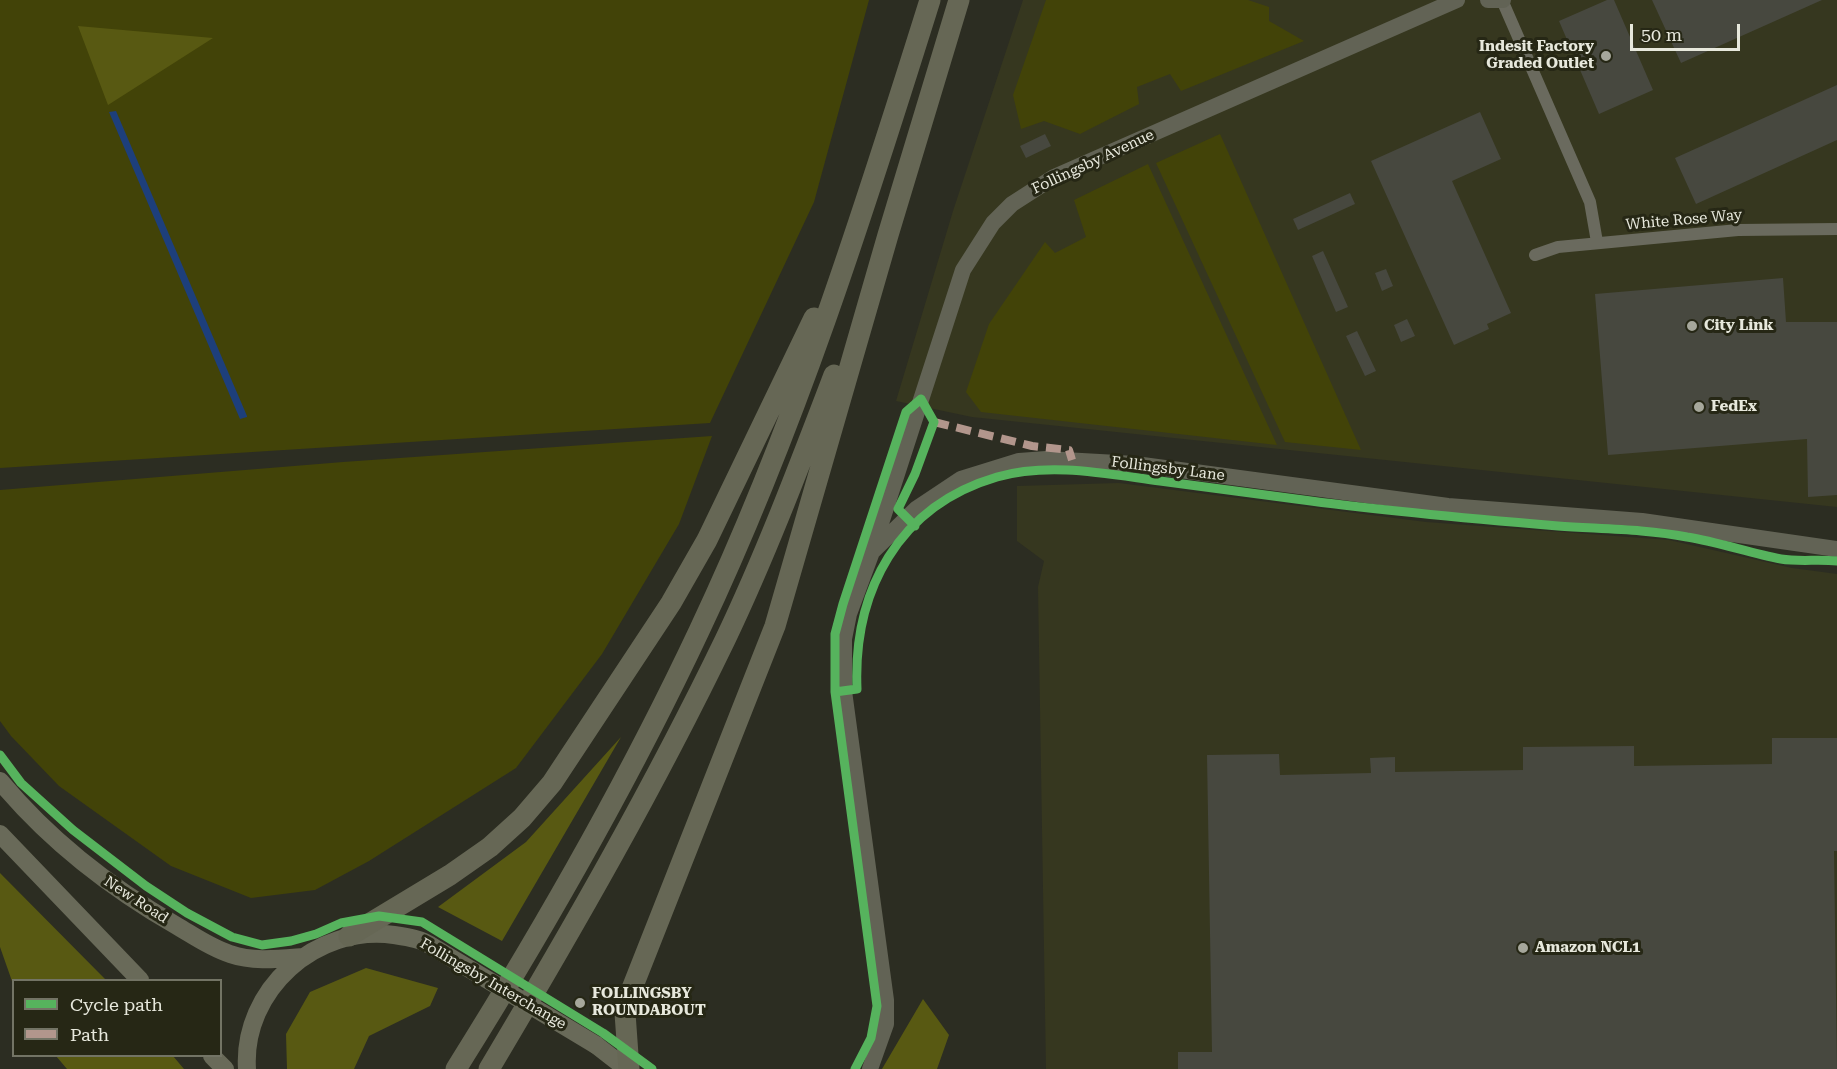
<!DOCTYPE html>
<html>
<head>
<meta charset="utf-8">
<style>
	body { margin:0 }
	#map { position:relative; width:1837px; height:1069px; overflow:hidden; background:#2c2d22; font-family:"Roboto Serif",serif }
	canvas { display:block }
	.legend { position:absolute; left:12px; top:979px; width:210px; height:78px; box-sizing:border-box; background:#262715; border:2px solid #737465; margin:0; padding:8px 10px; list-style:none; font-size:18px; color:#e7e8dc }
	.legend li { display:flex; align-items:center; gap:12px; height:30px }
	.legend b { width:30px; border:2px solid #737465 }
	.scale { position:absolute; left:1630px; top:24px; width:110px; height:27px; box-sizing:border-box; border:3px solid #e7e8dc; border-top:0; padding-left:8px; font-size:18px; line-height:21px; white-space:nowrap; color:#e7e8dc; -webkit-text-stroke:4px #262715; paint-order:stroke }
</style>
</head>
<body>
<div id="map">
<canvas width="1837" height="1069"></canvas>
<ul class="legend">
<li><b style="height:8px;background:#56b35d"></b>Cycle path</li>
<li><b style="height:8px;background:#b2968c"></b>Path</li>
</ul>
<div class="scale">50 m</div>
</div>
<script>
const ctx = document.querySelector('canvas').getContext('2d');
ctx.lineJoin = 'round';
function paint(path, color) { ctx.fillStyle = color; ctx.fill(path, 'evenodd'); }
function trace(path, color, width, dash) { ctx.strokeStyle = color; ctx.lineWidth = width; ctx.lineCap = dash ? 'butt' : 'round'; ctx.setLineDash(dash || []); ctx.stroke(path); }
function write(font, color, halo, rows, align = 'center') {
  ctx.font = font + ' "Roboto Serif",serif'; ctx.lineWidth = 6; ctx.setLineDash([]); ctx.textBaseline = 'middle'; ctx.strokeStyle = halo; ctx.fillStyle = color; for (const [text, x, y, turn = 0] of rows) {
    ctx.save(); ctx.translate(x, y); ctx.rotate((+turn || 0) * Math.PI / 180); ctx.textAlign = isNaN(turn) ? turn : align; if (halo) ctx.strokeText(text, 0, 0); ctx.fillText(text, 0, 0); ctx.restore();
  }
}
const built = new Path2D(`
	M1023,0H1837V507L972,417L896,401L953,211Z
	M1119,483L1426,522L1669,540L1792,568L1837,574V1069H1046L1038,587L1044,561L1017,541V486Z`);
const green = new Path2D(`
	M0,0H869L814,202L710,423L0,468Z
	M1046,0H1248L1269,7V21L1304,41L1181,91L1170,74L1137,87L1139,104L1080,134L1044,121L1021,129L1013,95Z
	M1220,134L1361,450L1285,442L1156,163Z
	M1148,164L1277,445L981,412L966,392L989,324L1045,242L1055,253L1086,237L1074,200Z
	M712,436L679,524L602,654L516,768L369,861L315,890L251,898L171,866L59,786L11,736L0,721V490L343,462Z`);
const forest = new Path2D(`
	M78,26L213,38L108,105Z
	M621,737L502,941L438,907L526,842Z
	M0,873L106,980H14L13,984L0,947Z
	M366,968L438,988L430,1006L369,1036L354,1069H287L286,1034L310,992Z
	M923,999L949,1035L937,1069H882Z
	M56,1056H173L184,1069H67Z`);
const water = new Path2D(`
	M116,111L247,416V417L240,419L109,112Z`);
const building = new Path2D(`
	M1607,0H1614L1653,90L1599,114L1559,21Z
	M1652,0H1822L1681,63Z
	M1837,85V140L1696,204L1675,158Z
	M1480,112L1501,159L1452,181L1511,313L1487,324L1489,329L1454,345L1371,161Z
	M1045,134L1051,146L1026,158L1020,146Z
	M1350,193L1355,204L1298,230L1293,219Z
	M1323,251L1348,307L1336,312L1312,256Z
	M1386,269L1393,286L1382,291L1375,273Z
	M1783,278L1786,322H1837V495L1808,497L1807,439L1608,455L1595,294Z
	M1407,319L1415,336L1401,342L1394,325Z
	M1357,331L1376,371L1365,376L1346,336Z
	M1772,738H1837V851H1834L1837,1069H1178V1052H1212L1207,755L1279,754L1280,775L1371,773L1370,758L1395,757V772L1523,770V747L1634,746V766L1772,764Z`);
const street = new Path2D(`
	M1502,0L1590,202L1597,242
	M1535,255L1558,247L1738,230L1837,229`);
const secondary = new Path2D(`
	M1488,0H1503
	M873,548L963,270L993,223L1012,204L1054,177L1457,0
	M870,1069L886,1024V1000L844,691V639L849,614L872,552L916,509L961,479L1019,461L1046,459L1135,464L1448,506L1642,521L1837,549`);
const primary = new Path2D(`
	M0,781C49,840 111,888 177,926C194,936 211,948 230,954C253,962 278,959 303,957
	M0,834L140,980
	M596,1045L627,1069
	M212,1056L225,1069
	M247,1069C242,990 316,924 394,935C407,937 422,939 433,947`);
const highway = new Path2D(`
	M349,936L450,875L490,847L522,818L552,783L671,603L707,540L814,318
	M456,1069C545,927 628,782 699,631C795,428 863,214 930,0
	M489,1069C573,928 654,787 725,640C766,554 800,464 834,375
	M629,1069L625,1013L629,996L775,626L888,235L959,0`);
const primaryBridge = new Path2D(`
	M433,947L596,1045`);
const quiet = new Path2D(`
	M934,422L1032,446L1069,450L1072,460`);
const cycleway = new Path2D(`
	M835,692L857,689C853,591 898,506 997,477C1050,462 1107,474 1160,481C1210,488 1261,494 1311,501C1393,512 1475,519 1558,526C1600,529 1646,529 1687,537C1719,542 1749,553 1781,559C1799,562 1818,559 1837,561
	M0,755L21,783L73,830L146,886L187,913L232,937L262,945L291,941L316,934L341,923L379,916L422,922L603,1033L652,1069
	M855,1069L871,1038L877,1006L835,692V634L843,604L906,412L921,399L934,422L915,474L898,509L915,526`);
const markers = [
	[1606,56,6,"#a6a79b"],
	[1692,326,6,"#a6a79b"],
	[1699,407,6,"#a6a79b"],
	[1523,948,6,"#a6a79b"],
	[580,1003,6,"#a6a79b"]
];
const poiNames = [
	["Indesit Factory",1594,47,"right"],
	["Graded Outlet",1594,64,"right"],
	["City Link",1704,326],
	["FedEx",1711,407],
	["Amazon NCL1",1535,948],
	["FOLLINGSBY",592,994],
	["ROUNDABOUT",592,1011]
];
const streetNames = [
	["Follingsby Avenue",1093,162,-25],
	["White Rose Way",1684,220,-5],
	["Follingsby Lane",1168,469,7],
	["New Road",136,900,33],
	["Follingsby Interchange",493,984,30]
];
paint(built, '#36371f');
paint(green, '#424308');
paint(forest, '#585912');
paint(water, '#1d3f7b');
paint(building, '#47483f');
trace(street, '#6a6a5e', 12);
trace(secondary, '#626355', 16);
trace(primary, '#696a59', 18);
trace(highway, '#666755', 21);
trace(primaryBridge, '#696a59', 18);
trace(quiet, '#b2968c', 8, [15, 8]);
trace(cycleway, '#56b35d', 9);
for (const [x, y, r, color] of markers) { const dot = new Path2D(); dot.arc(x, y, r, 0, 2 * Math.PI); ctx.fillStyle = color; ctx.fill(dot); trace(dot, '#262715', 2); }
write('bold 15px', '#e7e8dc', '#262715', poiNames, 'left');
write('15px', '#e7e8dc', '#262715', streetNames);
</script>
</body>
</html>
